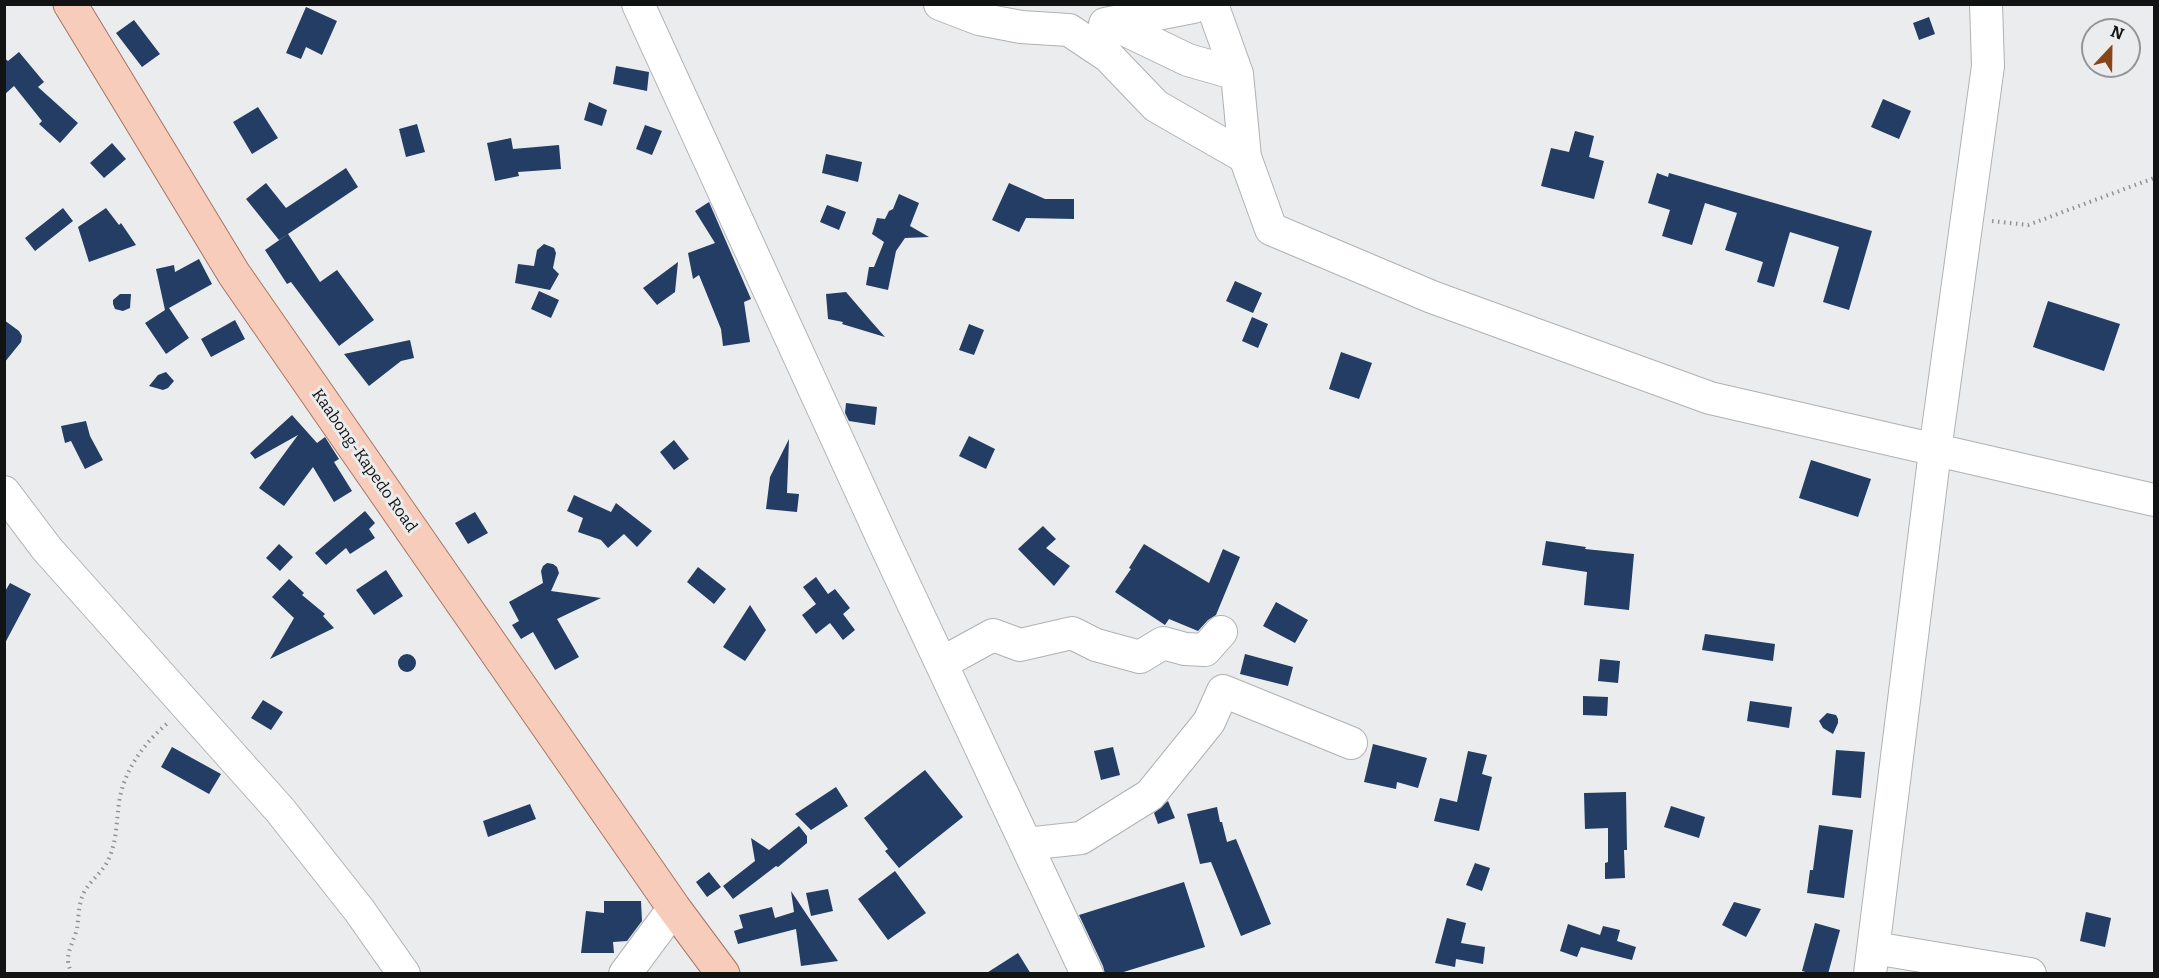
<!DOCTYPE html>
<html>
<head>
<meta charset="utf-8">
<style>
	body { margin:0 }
	#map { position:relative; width:2159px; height:978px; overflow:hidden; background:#ebeced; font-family:Bitter,serif }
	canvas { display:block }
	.frame { position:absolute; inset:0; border:6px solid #121313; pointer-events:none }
	.north { position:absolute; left:2081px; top:18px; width:60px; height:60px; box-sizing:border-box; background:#ebeced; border:2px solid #949596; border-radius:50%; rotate:22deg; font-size:16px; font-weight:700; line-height:24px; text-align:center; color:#121313 }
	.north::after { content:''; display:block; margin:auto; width:21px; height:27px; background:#89451a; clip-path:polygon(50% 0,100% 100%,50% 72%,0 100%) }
</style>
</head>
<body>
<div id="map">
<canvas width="2159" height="978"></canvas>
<div class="frame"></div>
<div class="north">N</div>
</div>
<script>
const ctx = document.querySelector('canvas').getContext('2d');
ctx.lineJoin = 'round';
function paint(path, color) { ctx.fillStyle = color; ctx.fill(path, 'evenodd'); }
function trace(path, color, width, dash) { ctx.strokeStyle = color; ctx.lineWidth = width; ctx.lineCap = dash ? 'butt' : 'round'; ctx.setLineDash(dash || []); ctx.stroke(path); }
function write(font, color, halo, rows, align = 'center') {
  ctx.font = font + ' Bitter,serif'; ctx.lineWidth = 6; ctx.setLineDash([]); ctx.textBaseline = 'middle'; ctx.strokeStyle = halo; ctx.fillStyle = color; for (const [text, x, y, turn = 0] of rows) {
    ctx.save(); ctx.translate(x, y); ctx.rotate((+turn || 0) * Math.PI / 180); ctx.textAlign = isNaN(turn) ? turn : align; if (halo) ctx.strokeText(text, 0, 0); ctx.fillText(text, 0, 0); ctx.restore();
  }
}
const building = new Path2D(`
	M306,7L337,21L322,55L306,47L301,59L286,53Z
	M1929,17L1935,34L1919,40L1913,23Z
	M134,20L160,54L142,67L116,33Z
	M19,52L44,82L38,87L78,123L60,143L39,124L42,121L14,86L4,95V58L8,61Z
	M616,66L649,72L647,91L613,84Z
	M1883,99L1911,111L1899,139L1871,127Z
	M589,102L607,110L602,126L584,120Z
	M258,107L278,138L252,154L233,122Z
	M417,124L425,152L406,157L399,129Z
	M645,125L662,131L652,155L636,149Z
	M1575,131L1594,136L1589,157L1604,161L1594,199L1541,186L1551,148L1569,152Z
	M511,138L513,149L559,145L561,169L518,172L519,176L495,181L487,143Z
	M112,143L126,159L104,178L90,163Z
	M826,154L862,162L858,182L822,173Z
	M346,168L358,187L279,240L246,199L266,183L286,208Z
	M1657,173L1668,177L1669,173L1872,231L1849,310L1823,302L1839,247L1790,232L1774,287L1757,282L1763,262L1725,250L1737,213L1705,203L1692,245L1662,236L1670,210L1648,203Z
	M1009,183L1045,199H1074V219L1026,218L1019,232L992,220Z
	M899,194L919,203L910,226L929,237L905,238L896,251L888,290L866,285L869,267H874L884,242L872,234L877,218L885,219L889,211L893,209Z
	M709,202L751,299L744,302L750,342L723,346L721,329L699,275L693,279L688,253L715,243L695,211Z
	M827,205L846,212L839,230L820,222Z
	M63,208L73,221L35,251L25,238Z
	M106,208L119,225L121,223L136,245L89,262L78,227Z
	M288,234L320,282L337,270L374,320L339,346L291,282L287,284L265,250Z
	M544,244L554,248L556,253L553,268L559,274L550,290L515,283L518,264L534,266L537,250Z
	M199,259L212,284L169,308L189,338L166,354L145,323L165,310L156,269L174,265L175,272Z
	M678,262L675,292L657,305L643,288Z
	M1235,281L1262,293L1253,313L1226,301Z
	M539,291L559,300L551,318L531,309Z
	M846,292L870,320L885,337L842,324L843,322L828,319L826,294Z
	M120,294H131L130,308L123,311L115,309L113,304V300Z
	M2048,301L2120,324L2104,371L2033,347Z
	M1252,317L1268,324L1258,348L1242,341Z
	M4,320L19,331L22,336L21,342L4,363Z
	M235,320L245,339L211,357L201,339Z
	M969,324L984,330L974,355L959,350Z
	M410,340L414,358L401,361L369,386L344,354Z
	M1341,352L1372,363L1359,399L1329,389Z
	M166,372L174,381L168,388L163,390L149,386L158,375Z
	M846,403L877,407L875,425L849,421L845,413Z
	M292,415L317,443L325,437L339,459L334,462L352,491L334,502L313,467L284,506L259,488L298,435L255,459L250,453Z
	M86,421L90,436L103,460L85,469L71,441L65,443L61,426Z
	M969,436L995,449L986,469L959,456Z
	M789,439L787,493L799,494L797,512L766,509L770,477Z
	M674,440L689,459L674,470L660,452Z
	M1811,460L1871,479L1858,517L1799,498Z
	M574,495L611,512L616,503L652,531L637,547L624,534L608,548L601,540L578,532L583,518L567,511Z
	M365,511L375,523L369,529L375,538L350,554L346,548L326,565L315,553Z
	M475,512L488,533L468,544L455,523Z
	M1043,526L1056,539L1046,548L1070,566L1054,586L1018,549Z
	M1546,541L1586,547L1585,549L1634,554L1629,610L1584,605L1587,572L1542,565Z
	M279,544L293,557L280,571L266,558Z
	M1144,544L1209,583L1223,549L1240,557L1216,615L1208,620L1198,631L1169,619L1165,625L1115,592L1131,569L1129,568Z
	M547,563L553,564L557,567L559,573L551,591L601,598L557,619L579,657L555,670L533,632L521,639L512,625L519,621L509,602L543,583L541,571L543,566Z
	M698,567L726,589L714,604L687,582Z
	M386,570L403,596L374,615L356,590Z
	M816,577L828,594L835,589L850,608L843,614L855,630L843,640L830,623L816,634L802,615L816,604L803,587Z
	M289,579L304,593L302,595L325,614L323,616L334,628L270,659L294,618L272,597Z
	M10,583L31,594L4,645V593Z
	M1276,602L1308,620L1295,643L1263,626Z
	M750,605L766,630L745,661L723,647Z
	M1705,634L1775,644L1773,661L1702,650Z
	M1245,654L1293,667L1288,686L1240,674Z
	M398 663a9 9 0 1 1 18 0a9 9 0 1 1-18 0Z
	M1600,659L1620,661L1618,683L1598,681Z
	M1583,696L1608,697L1607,716L1583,715Z
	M263,700L283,712L271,730L251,718Z
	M1750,701L1792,707L1789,728L1747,721Z
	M1827,713L1836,715L1838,719V723L1833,734L1823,728L1819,721Z
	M1373,744L1427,758L1418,788L1397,782L1396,789L1364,782Z
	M172,747L221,774L209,794L161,767Z
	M1113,747L1120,775L1101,780L1094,751Z
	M1836,750L1865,752L1861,798L1832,795Z
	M1468,751L1487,755L1482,774L1492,777L1479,831L1434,821L1440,798L1457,802Z
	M925,770L963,817L899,868L885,851L888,849L864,818Z
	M836,787L848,806L811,830L795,814Z
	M1626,792L1627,850H1624L1625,878L1605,879V863L1608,862V828L1585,829L1584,793Z
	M1168,801L1175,818L1158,824L1154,813Z
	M530,804L536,819L488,837L483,821Z
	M1671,806L1705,817L1699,838L1664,827Z
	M1217,807L1220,822H1222L1227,842L1236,839L1271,924L1241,936L1211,862L1200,864L1187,814Z
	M1819,825L1853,830L1844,898L1807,893L1810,870H1813Z
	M799,826L807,836V843L778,867L776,866L733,899L723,886L755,861L751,838L769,850Z
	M1475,863L1490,868L1482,891L1466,885Z
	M895,871L926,913L888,940L858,899Z
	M709,872L721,887L707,897L696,882Z
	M1184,882L1205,947L1117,974H1105L1103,966L1079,915Z
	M828,889L833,911L811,916L806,893Z
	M791,891L813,924L838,961L801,966L796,929L738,944L734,931L743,928L739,915L772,907L775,918L794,912Z
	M604,901H641L642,921L627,941L613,942L614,953H581L586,911L604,913Z
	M1734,902L1761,909L1746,937L1722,925Z
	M2086,912L2111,918L2105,947L2080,941Z
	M1447,918L1466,923L1461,943L1485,947L1483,964L1456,959L1455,967L1435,963Z
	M1815,923L1840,930L1828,974H1813L1802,971Z
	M1568,924L1600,935L1603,926L1620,930L1617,941L1636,947L1632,960L1581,947L1577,957L1560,951Z
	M1018,953L1031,974H985Z`);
const path = new Path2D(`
	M1992,221L2028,225L2154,178
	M72,974C70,969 68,965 68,960C68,949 74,940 77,929C79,916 78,901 86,889C93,878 105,870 110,856C118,835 116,818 120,797C126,767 146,741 169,722`);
const minor = new Path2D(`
	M638,4L887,548L1087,974
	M940,4L979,19L1021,27L1069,30L1108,56L1156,106L1245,157L1271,229L1432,297L1710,398L2154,500
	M1214,4V10L1237,74L1245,157
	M1111,23L1188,60L1237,74
	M1105,24L1193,7L1195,4
	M4,492L47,549L280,810L359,910L404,974
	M942,663L993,635L1020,645L1072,633L1096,645L1140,657L1163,643L1185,649L1205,650L1221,632
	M1026,844L1081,838L1150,795L1209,722L1223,691L1351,743
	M1874,948L2030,974
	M625,974L674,908
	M1870,974L1935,451L1988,66L1986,4`);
const major = new Path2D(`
	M70,4L234,274L674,908L723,974`);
const streetNames = [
	["Kaabong-Kapedo Road",364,461,55]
];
paint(building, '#233d64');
trace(minor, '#b0b1b2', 34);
trace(major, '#a47562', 35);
trace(path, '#919292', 4, [1.5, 4.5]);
trace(minor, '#fff', 32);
trace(major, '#f8ccbb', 33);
write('16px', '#121313', '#ebeced', streetNames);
</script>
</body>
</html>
